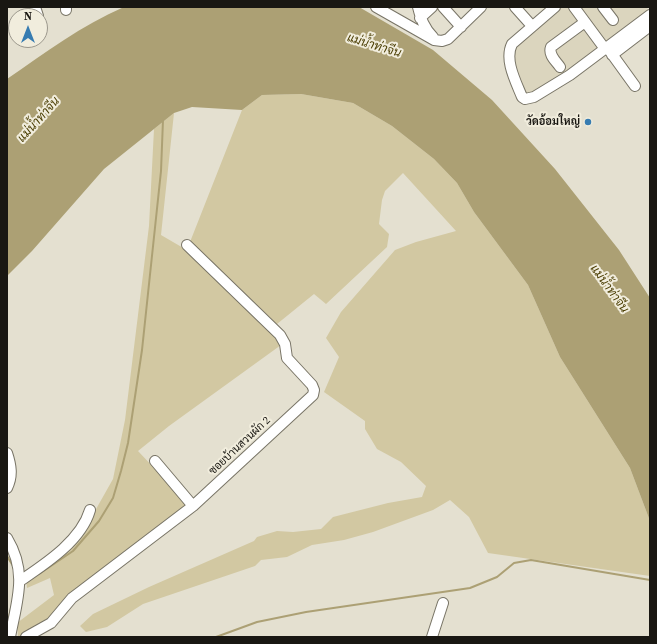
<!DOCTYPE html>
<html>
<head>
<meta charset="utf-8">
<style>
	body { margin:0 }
	#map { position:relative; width:657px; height:644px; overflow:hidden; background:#e4e0d0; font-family:"Source Serif 4",serif }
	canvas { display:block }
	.frame { position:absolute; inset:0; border:8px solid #191712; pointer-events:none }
	.north { position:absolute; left:8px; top:8px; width:40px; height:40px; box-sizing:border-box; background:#f1eddd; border:1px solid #9b978c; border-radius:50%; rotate:0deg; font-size:11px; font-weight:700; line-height:16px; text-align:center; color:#191712 }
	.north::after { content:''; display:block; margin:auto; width:14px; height:18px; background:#377cb1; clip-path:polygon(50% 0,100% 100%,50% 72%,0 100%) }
</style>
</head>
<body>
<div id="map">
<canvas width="657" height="644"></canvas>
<div class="frame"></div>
<div class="north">N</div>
</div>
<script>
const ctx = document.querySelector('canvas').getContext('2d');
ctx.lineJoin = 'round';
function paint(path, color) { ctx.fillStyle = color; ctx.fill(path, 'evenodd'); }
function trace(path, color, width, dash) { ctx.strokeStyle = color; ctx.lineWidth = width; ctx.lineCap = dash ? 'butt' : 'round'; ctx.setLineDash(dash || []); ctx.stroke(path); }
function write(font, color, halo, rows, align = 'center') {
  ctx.font = font + ' "Source Serif 4",Sarabun,serif'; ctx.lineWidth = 4; ctx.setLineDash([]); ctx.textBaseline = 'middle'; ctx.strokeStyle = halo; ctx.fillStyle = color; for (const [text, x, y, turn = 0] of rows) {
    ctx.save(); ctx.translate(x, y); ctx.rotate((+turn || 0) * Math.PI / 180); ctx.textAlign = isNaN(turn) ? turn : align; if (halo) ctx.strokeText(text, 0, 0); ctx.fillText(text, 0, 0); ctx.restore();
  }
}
const built = new Path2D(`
	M556,7H646L649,11L562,77L526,97L513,60V47Z`);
const green = new Path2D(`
	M301,94L353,103L392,126L434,159L457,183L474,212L528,285L560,357L630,468L650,521V576L488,553L469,517L450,500L433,510L373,532L344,540L312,545L287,557L261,560L255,566L143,604L107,627L86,632L80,626L93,614L149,587L254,541L257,537L277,531L293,532L321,529L333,517L388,503L422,497L426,486L401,462L377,449L365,429V421L324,392L339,357L326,338L341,312L395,250L416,242L456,231L403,173L385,191L382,200L379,224L389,234L387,247L326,304L314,294L277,324L281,345L169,426L138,451L188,504L52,616L18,637L17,623L54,595L50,578L27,588L25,571L78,541L113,479L125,420L149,226L154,129L174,113L161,235L185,249L190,242L242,110L262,95Z`);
const water = new Path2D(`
	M124,7H359L433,50L492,100L555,169L619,250L650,298V521L630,468L560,357L528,285L474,212L457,183L434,159L392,126L353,103L301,94L262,95L242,110L192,107L174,113L104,169L32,251L7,276V79C45,53 82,25 124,7Z`);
const stream = new Path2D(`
	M7,556L13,566
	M39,574L73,551L99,521L113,498L121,471L128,443L142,350L161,171L163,120
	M7,626L11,608
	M216,637L257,622L306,612L470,588L497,577L514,563L531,560L650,580`);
const minor = new Path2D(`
	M35,7L38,16
	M66,7V10
	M376,7L434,40L442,41L448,39L481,7
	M418,7C421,19 424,28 433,37
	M443,7L461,27
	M515,7L532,26
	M555,7L512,44C504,60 516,82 522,97L525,99L534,97L570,75L650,15
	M574,7L605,49
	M603,7L613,20
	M420,18L432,7
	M609,50L635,86
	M612,55L650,26
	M560,67C556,61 548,55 551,47L585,22
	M7,453C11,465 13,476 7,488
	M155,461L193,506
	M7,538C28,573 17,600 10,637
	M20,581C45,564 81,541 90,510
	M26,637L51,623L72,598L80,592L193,506L313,395L314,390L312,385L287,358L285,344L280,335L187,245
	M432,637L443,603`);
const markers = [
	[588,122,4,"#377cb1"]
];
const poiNames = [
	["วัดอ้อมใหญ่",580,122]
];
const streetNames = [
	["ซอยบ้านสวนผัก 2",240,446,-43]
];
const waterNames = [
	["แม่น้ำท่าจีน",374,46,17],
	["แม่น้ำท่าจีน",39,120,-48],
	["แม่น้ำท่าจีน",609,289,54]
];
paint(built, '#dbd5be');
paint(green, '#d2c8a2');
paint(water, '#aca074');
trace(stream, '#aca074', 2);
trace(minor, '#787466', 12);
trace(minor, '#fff', 10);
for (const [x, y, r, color] of markers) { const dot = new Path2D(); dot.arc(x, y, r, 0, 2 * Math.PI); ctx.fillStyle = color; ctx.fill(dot); trace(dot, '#f1eddd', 1.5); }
write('bold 11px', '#191712', '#f1eddd', poiNames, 'right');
write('11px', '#191712', '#f1eddd', streetNames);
write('italic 12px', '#4a3d02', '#f1eddd', waterNames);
</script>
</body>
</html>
